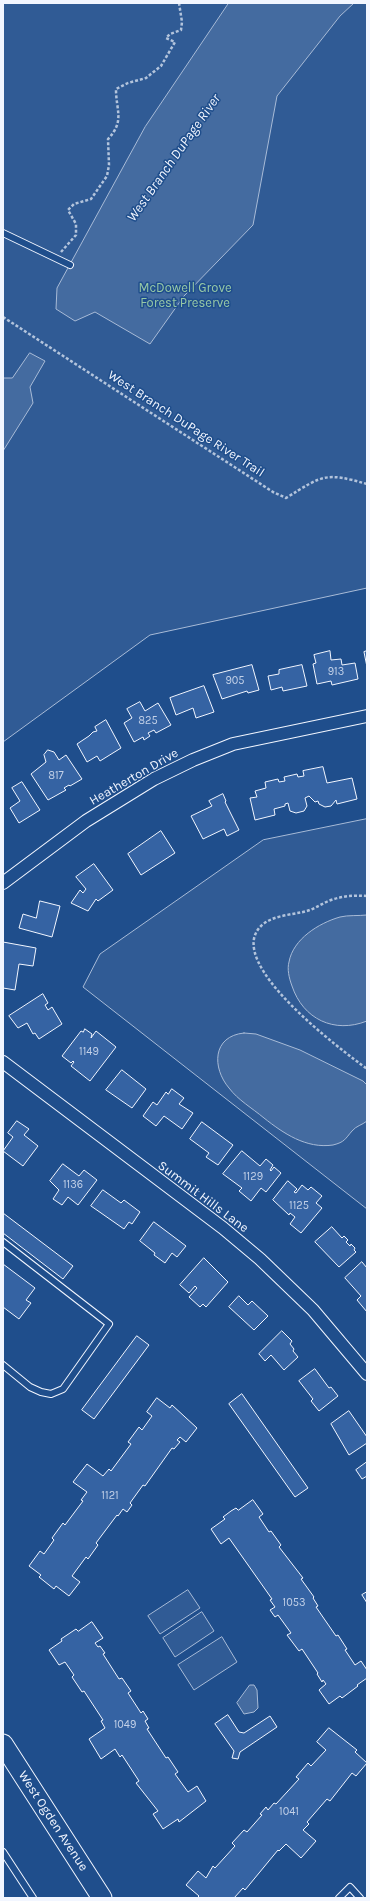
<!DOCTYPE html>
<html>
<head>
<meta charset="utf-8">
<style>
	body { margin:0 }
	#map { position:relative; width:370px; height:1901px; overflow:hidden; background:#1f4e8c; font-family:Karla,sans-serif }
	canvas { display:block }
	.frame { position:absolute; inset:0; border:4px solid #f2f6ff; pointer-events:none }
</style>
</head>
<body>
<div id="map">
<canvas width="370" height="1901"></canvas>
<div class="frame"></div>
</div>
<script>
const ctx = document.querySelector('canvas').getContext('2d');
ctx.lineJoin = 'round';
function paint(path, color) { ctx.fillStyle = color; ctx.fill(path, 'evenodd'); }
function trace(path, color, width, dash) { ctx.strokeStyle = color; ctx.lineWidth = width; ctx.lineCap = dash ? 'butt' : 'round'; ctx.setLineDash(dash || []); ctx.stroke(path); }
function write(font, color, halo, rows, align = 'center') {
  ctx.font = font + ' Karla,sans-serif'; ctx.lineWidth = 3; ctx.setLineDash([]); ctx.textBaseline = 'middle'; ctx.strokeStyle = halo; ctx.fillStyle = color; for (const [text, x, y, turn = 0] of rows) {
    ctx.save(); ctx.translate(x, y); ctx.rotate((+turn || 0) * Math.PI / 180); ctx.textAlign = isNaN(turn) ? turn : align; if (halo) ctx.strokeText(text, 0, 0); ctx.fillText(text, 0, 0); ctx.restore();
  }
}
const built = new Path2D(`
	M3,3H367V588L150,635L3,742Z
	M367,819V1209L83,987L100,954L263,840Z
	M188,1590L200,1608L160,1634L148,1616Z
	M202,1612L214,1631L175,1657L163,1638Z
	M222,1637L237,1662L194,1690L178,1665Z`);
const water = new Path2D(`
	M229,3H354L340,16L277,96L253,225L184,296L150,344L95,312L75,321L56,309L57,288L145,127Z
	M30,353L45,361L30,387L33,403L3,451V378H12Z
	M367,915V1021C334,1034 303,1019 292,986C289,978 287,969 289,962C293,939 319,923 340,917C348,915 358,916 367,915Z
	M244,1033L256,1034L300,1050L363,1081L367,1085V1121C362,1125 356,1126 352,1131C345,1139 345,1142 333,1145C306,1149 283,1133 264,1118C252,1108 238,1100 229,1088C212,1068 212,1036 244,1033Z
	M250,1685H254L257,1690L258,1708L254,1712L244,1714L237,1703Z`);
const building = new Path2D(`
	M330,651L331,660L341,659L342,665L355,663L358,679L332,685L331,681L317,684L313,664L316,663L314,655Z
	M367,651V667L364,652Z
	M252,665L259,690L248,693L247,691L222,699L213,675Z
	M302,665L307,686L283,691L282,687L271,690L268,676L279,674V670Z
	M204,686L214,712L196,718L193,708L176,715L170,698Z
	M140,702L145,711L158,703L171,725L156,733L154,730L148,733L150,736L144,740L143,737L134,742L124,723L132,718L127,709Z
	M106,720L121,748L100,761L97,756L87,762L77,744L89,736L93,732L97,731L95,727Z
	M48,750L54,752L59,760L66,755L82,779L70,786L69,785L64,788L66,790L48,800L31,774L46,762L44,755Z
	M323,767L327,783L352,778L357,799L337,804L336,800L331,806L325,807L319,804L318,801L315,802L309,796L305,798L307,806L304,811L296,813L290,811L288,803L285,804V806L274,809L275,815L255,820L250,798L257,797L255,791L266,788L265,782L278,779L279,782L285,781L284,777L297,774L298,777L304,776L303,771Z
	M22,782L40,810L19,823L10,808L20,801L12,788Z
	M223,794L226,801L225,802L239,830L227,836L224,829L203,839L191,816L212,806L209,801Z
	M161,831L175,853L141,875L128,854Z
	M94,864L113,890L98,901L96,899L88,911L71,903L80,890L83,893L86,889L76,877Z
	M40,901L60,906L52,937L19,928L23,914L36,918Z
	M3,942L36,948L33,966L19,964L15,990L3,988Z
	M43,994L48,1003L45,1005L48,1010L52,1007L62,1024L39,1039L35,1033L33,1034L27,1023L18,1028L9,1016Z
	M85,1029L92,1034L91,1038L96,1031L116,1047L90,1081L71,1066L74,1062L73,1061L71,1063L62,1056L81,1031L83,1032Z
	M122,1070L146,1089L132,1108L106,1090Z
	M172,1089L184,1098L179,1104L193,1113L182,1129L164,1116L156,1126L143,1116L153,1102L157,1105L166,1092L168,1094Z
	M17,1121L29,1129L24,1135L38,1146L23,1166L3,1151L13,1137L8,1133Z
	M202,1122L233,1145L218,1165L206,1157L209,1153L190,1139Z
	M242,1151L260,1166L266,1159L273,1165L270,1170L271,1171L274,1167L281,1173L266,1192L261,1188L251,1201L239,1191L242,1188L223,1174Z
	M63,1164L79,1176L84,1170L97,1180L78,1205L68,1197L62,1205L53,1199L59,1190L50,1181Z
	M288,1181L297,1189L294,1192L296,1193L302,1185L308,1190L311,1187L322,1196L316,1203L322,1208L301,1233L290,1224L295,1217L290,1213L289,1215L273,1200Z
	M103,1190L121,1203L124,1200L140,1212L132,1224L129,1222L124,1229L91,1206Z
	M3,1213L73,1266L63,1279L3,1233Z
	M154,1222L186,1246L177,1257L172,1253L165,1263L154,1255L155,1253L140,1241Z
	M332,1227L342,1238L344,1236L348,1240L346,1242L350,1246L351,1244L355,1248L354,1250L356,1252L339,1267L315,1242Z
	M204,1258L228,1282L206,1307L203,1304L200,1307L189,1297L197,1288L195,1286L189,1293L180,1285Z
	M362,1262L367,1268V1312L357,1300L361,1296L345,1278Z
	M3,1264L35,1288L26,1300L31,1303L19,1319L3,1307Z
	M239,1296L248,1305L252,1301L268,1316L254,1330L229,1307Z
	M282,1331L292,1341L290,1344L294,1349L293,1351L298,1357L284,1370L271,1355L265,1361L259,1354Z
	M137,1336L149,1345L94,1419L82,1410Z
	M315,1369L329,1388L331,1387L338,1396L319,1411L311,1401L313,1399L299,1381Z
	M242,1394L308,1488L295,1497L229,1404Z
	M157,1398L170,1408L172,1405L197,1428L186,1442L180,1437L177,1440L180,1442L174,1449L172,1448L145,1486L143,1485L130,1503L132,1505L127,1512L123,1509L118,1516L117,1515L96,1543L98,1545L88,1559L86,1557L72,1576L80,1582L69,1596L56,1586L54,1589L39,1577L41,1575L29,1566L40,1551L44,1554L54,1540L52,1538L63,1523L65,1525L83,1501L81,1500L87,1492L73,1482L87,1464L103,1476L109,1469L111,1471L131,1444L128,1442L139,1427L142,1430L152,1416L147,1412Z
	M349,1411L367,1437V1443L349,1455L331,1424Z
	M367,1462V1476L362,1479L356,1470Z
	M253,1500L263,1514L259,1517L269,1532L271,1531L281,1545L279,1547L303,1578L301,1579L314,1597L313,1598L318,1606L316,1607L336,1636L338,1635L347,1649L345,1650L355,1665L361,1661L367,1670V1678L357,1685L358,1686L342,1698L340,1696L329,1704L319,1690L326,1684L323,1680L322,1682L317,1674L318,1673L302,1649L299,1651L287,1635L291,1633L278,1615L275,1617L270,1610L275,1607L270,1600L272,1599L229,1538L221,1544L211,1529L225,1519L223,1517L231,1511L236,1508L238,1510Z
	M367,1592V1603L362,1595Z
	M92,1622L103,1638L95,1643L98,1647L100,1646L105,1653L103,1654L119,1679L122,1678L131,1691L128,1693L141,1713L143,1711L148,1719L145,1721L149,1728L147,1729L166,1758L168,1757L178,1772L175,1774L188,1792L197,1786L206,1801L179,1822L178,1819L163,1829L153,1814L158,1811L136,1783L139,1781L122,1755L120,1757L115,1749L101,1759L89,1739L105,1728L101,1721L103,1720L84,1691L82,1692L72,1677L74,1675L65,1662L59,1665L49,1650L62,1641L61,1639L76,1629L78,1631Z
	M228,1715L239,1732L244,1733L270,1716L277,1727L240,1752L238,1759L232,1758L234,1751L215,1724Z
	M329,1728L357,1750L355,1752L367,1763L356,1776L352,1773L330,1801L327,1799L307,1822L309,1824L303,1830L316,1841L301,1858L286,1844L279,1851L278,1850L245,1890L243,1888L234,1898H197L199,1896L186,1885L198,1871L206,1878L213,1866L215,1868L235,1846L232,1843L244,1830L247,1832L262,1815L260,1814L266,1807L268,1810L274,1803L276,1804L299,1779L296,1777L308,1763L311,1766L326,1750L317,1742Z`);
const path = new Path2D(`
	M61,252L76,235V224L68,210L74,204L91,199L107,176L109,165L108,139C125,121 116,111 116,89L128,83L146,78L161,66L175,42L166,38L170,34L181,30L182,22L179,3
	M3,317L273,492L286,498C323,475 325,472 367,484
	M367,896C354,895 343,896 331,900C321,904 313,910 303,912C289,915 271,916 261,926C223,963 342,1050 367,1069`);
const lane = new Path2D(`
	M3,233L70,265
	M3,1242L109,1324L63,1389L51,1394L41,1392L30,1387L3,1365
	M3,1852L33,1898
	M339,1898L350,1887L360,1898`);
const street = new Path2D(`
	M3,883L86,821L154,779L193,760L233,744L367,716
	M3,1062L223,1228L260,1259L313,1310L367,1374`);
const primary = new Path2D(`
	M3,1744L102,1898`);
const numberNames = [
	["913",336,672],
	["905",235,681],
	["825",148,721],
	["817",56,776],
	["1149",89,1052],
	["1129",253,1177],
	["1136",73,1185],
	["1125",299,1206],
	["1121",110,1496],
	["1053",294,1603],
	["1049",125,1725],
	["1041",289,1812]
];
const parkNames = [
	["McDowell Grove",185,288],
	["Forest Preserve",185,303]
];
const streetNames = [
	["West Branch DuPage River Trail",186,424,33],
	["Heatherton Drive",134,777,-30],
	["Summit Hills Lane",203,1197,37],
	["West Ogden Avenue",53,1821,57]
];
const waterNames = [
	["West Branch DuPage River",174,158,-55]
];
paint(built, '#305b95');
trace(built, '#a8bbd7', 1);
paint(water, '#446ba0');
trace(water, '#a8bbd7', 1);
paint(building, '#3563a3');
trace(building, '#f2f6ff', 1);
trace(lane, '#f2f6ff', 8);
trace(street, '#f2f6ff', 14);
trace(primary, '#f2f6ff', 21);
trace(path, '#b3c4dc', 2.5, [3, 2]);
trace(lane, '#1f4e8c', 6);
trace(street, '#1f4e8c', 12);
trace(primary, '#1f4e8c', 19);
write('11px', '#c3d1e8', null, numberNames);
write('13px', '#97c8a6', '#1f4e8c', parkNames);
write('13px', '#f2f6ff', '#1f4e8c', streetNames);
write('italic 14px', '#f2f6ff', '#1f4e8c', waterNames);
</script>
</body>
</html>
